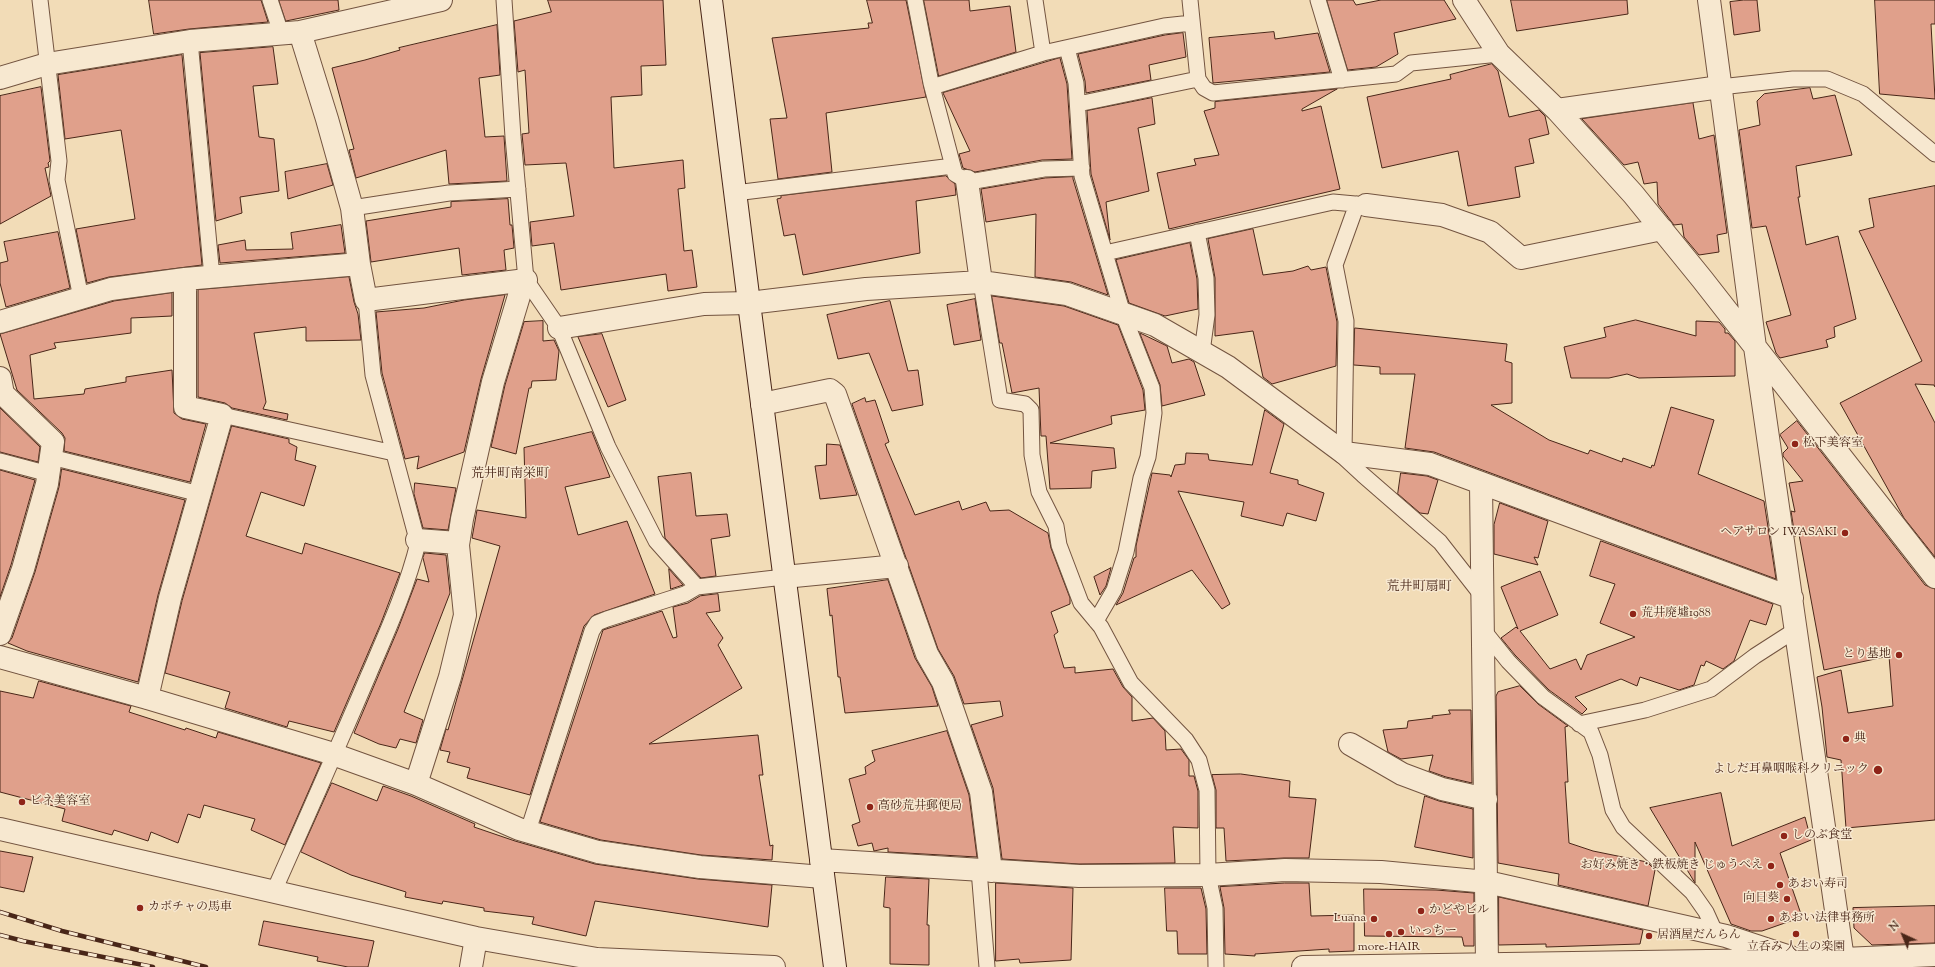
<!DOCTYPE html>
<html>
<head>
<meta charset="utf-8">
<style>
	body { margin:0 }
	#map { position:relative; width:1935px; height:967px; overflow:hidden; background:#f2dcb7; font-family:"Sorts Mill Goudy",serif }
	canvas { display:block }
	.north { position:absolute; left:1883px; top:915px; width:40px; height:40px; -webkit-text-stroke:3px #f7e8d0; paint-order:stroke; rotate:316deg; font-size:11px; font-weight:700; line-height:16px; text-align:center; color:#492618 }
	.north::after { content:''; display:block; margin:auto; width:14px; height:18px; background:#492618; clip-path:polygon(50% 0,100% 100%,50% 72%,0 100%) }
</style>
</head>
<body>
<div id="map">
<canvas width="1935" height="967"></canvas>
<div class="north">N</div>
</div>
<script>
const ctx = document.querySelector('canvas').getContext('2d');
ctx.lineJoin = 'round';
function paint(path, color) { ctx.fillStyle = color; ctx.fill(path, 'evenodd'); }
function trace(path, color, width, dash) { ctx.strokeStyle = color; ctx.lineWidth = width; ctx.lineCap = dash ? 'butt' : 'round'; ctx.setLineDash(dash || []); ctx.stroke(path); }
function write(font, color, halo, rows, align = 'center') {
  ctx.font = font + ' "Sorts Mill Goudy","Noto Serif JP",serif'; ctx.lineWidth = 3; ctx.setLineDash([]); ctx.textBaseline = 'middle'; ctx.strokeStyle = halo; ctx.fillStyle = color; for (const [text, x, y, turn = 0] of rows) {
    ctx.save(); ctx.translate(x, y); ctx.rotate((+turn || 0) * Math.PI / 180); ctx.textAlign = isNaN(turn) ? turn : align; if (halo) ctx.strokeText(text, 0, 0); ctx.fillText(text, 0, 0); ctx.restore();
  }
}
const building = new Path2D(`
	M149,0H261L268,22L189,29L154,34Z
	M279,0H338L339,10L286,21Z
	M548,0H663L666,65L641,66L642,95L611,97L614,168L683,160L685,188L678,189L684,251L692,250L697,287L668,291L666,274L561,290L554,243L532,246L530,222L574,216L566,163L525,165L522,134L529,133L525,70L518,72L514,21L551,12Z
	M867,0H906L926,97L826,113L832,172L778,179L770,119L787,118L772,38L869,28L868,23H872Z
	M924,0H969L970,11L1010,6L1016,52L939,76Z
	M1327,0H1353L1356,5L1381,0H1444L1456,19L1394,33L1398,54L1376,67L1348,70Z
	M1511,0H1627L1628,14L1517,31Z
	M1744,0H1757L1760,31L1734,35L1730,2Z
	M1875,0H1935V24H1931L1935,99L1880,94Z
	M497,25L500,75L479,78L485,137L504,136L507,181L449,184L446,150L356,178L349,150L354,149L332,68L365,60L400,50L399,48Z
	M1274,32L1275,39L1318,33L1330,72L1213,83L1209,38Z
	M1183,33L1186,57L1149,65L1151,80L1086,93L1085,81L1078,54L1165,35Z
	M273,47L278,84L253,86L259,137L274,139L279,191L240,197L242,213L216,221L200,53Z
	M182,55L202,265L109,277L87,283L76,229L135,219L121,130L65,139L58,75Z
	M1060,58L1067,84L1072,159L1042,160L975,172L963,168L959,154L970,151L943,93Z
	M1492,64L1498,71L1509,117L1539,110L1545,116L1549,134L1529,139L1534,163L1515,167L1520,197L1468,206L1458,151L1382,168L1367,97L1451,79L1450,75Z
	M41,87L50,161L48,163L49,167L45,168L51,196L0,224V96Z
	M1810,88L1813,99L1835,95L1852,155L1796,166L1800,197H1798L1806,245L1838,236L1856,319L1834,327L1835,337L1826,340L1828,347L1780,358L1776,353L1766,322L1791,315L1766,226L1752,228L1739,130L1760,125L1757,101L1764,94Z
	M1337,89L1302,109V111L1321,106L1340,189L1169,229L1157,173L1196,165L1194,159L1219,155L1204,111L1215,108V102Z
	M1152,98L1155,124L1138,128L1149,191L1106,202L1110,240L1091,174L1087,111Z
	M1693,103L1699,139L1714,135L1727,233L1717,235L1719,252L1699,255L1684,237L1682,224L1674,225L1658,204L1657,182L1644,184L1638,162L1624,165L1582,119Z
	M327,164L333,185L288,199L285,172Z
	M946,176L955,184L956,195L916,201L920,253L803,275L795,234L784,236L777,199L781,198V196Z
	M1073,177V179L1108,295L1071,282L1035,277L1036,214L986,222L981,189L1045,178Z
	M1935,186V387L1934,385L1915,384L1935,423V557L1904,518L1840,403L1922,361L1859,231L1874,227L1869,199Z
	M508,199L510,225H512L514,248L504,250L506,270L462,275L459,248L371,262L366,221L451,207V202Z
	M341,225L345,253L220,263L218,245L245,240L246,250L293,249L291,233Z
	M1253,229L1263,275L1293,271L1308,266L1311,270L1326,267L1337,322L1336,366L1272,384L1263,377L1253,331L1215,336V278L1208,239Z
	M58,232L70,288L6,307L0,283V263L8,261L4,242Z
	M1190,243L1197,279L1198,309L1165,316L1129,303L1116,260Z
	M349,277L354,302L358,314L361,340L306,341V327L254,333L266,402L263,409L288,414L287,420L232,408L225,403L198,397V290Z
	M172,293V316L131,318V333L54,343L56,348L30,355L34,399L84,394L85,389L126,382V377L172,370L174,413L182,419L206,424L190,482L64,451L65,438L62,433L17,390L0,334L114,301Z
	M505,295L481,379L464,452L417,469L419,456L405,459L382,373L376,312L424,308L464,300Z
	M992,296L1064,306L1118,325L1143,390L1145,410L1111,416L1112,424L1050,443L1114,448L1116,468L1092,471L1091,488L1050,489L1046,436H1041L1039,388L1012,393L1002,343H1000Z
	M975,299L981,340L954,345L947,305Z
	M890,301L908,371L918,370L923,405L892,411L869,353L838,359L827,315Z
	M1636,320L1696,336V321L1719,322L1725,329V333H1728L1735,341V376L1639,378L1627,374L1609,378H1571L1564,347L1606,337L1604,328Z
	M543,321V341L554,340L559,351L556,380L532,381L531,388H529L516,454L491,447L505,385L524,322Z
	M1355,328L1507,344L1505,361L1512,363V403L1491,405L1549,440L1588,454L1590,450L1622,462L1623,458L1651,468L1652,465L1654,466L1671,407L1714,420L1698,474L1764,501L1776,579L1434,452L1405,448L1415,374H1380V367L1354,365Z
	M1140,333L1167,346L1172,363L1189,359L1194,362L1205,395L1162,406L1160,385Z
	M602,334L626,400L608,407L578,337Z
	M865,398L866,402L875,400L889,442L885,444L915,515L959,501L962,510L986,502L990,511L1009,510L1048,533L1051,548L1070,598V604L1051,612L1058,632L1054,635L1064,668L1075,667V673L1113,669L1123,687L1132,697V721L1153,718L1165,731L1166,750L1181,749L1189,760V776H1194L1198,791V828L1173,827L1175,863L1079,864L1002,859L993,788L971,725L1003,716L1000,701L964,704L954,676L938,649L852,404Z
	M0,408L40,447L38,462L0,452Z
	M1265,410L1284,424L1270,473L1298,480V484L1324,493L1316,521L1287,513L1283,526L1241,516L1244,502L1178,491L1230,604L1222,609L1192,570L1116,605L1123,593L1134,558L1136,557V546L1152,473L1170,475L1171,477L1175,465L1185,464L1186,453L1208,454L1209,460L1252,465Z
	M1797,421L1925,585L1935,589V820L1846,828L1841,760L1827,757L1822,707L1817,677L1841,670L1848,713L1893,706L1889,656L1824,670L1798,529L1795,537L1791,511L1795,512L1789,483L1803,481L1783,456V453L1788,448L1780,435Z
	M232,426L289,439V443L297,447L295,460L316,466L304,506L261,492L246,536L302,554L305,543L400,573L381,623L334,732L289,721L287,727L225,708L230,692L165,673L182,601Z
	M592,432L610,477L565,487L578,535L627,521L655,594L594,615L584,626L530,795L467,778L470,768L447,762L450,752L440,750L446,729L448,730L500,546L472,538L477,510L526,518L524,448Z
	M827,444L840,445L857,495L820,499L815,466L826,465Z
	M62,469L185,500L158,595L138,682L27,651L8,643L12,638L35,572L59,487Z
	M0,470L35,480L11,565L0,597Z
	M691,473L696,516L727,514L730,536L711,539L716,576L701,578L665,538L658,477Z
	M1401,473L1427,476L1438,480L1428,514L1420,513L1398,494Z
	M415,483L456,488L448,530L423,528L414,494Z
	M1500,503L1548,521L1538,558L1534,557L1538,565L1494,554V525Z
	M1601,541L1773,604L1766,625L1750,620L1734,661L1723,669L1706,661L1704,666L1701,665L1694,685L1679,690L1640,677L1637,686L1621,679L1575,697L1587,709L1582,714L1549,690L1515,655L1501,638L1516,627L1518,629L1501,587L1540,571L1558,615L1520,631L1550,669L1576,659L1581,670L1587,655L1635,637L1600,623L1615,584L1590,576Z
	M425,553L446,555L450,593L404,712L423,720L416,743L400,739L396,748L379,744L354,733L398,629L417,579L429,582L423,558Z
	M1111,568L1106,586L1100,595L1094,577Z
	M669,569L683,585L671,589Z
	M888,580L915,658L932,687L938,706L845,713L840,677H838L832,615L830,616L827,589Z
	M718,594L720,611L706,613L723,638L718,645L742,688L649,744L758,735L763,775H759L770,846L773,845L772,860L701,855L601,840L540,822L603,630L662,611L673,638L677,637L673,607L688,603L700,596Z
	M39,681L131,706L129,712L185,730L186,728L216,738L218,732L321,763L285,845L251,830L255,819L204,805L200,818L188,814L178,843L151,832L148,841L114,830L112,835L62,821L65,809L0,792V691L33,698Z
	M1520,686L1538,704L1568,726L1565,727L1568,782H1565L1569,843L1593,851L1647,862L1655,870L1648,906L1558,885L1559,874L1498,863L1496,696L1498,692Z
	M1449,710H1471L1472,783L1446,777L1429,771L1433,755L1401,759L1388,752L1383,730L1407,728L1408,721L1433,718L1432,716L1450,714Z
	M947,731L969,795L977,857L888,852V848L874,851L872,843L858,846L852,825L860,822L849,779L866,774L865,767L875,761L872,751Z
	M1241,774L1290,781L1289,797L1316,799L1309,858H1284L1226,861L1224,828H1216V790L1212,775Z
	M332,783L377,801L383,786L411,796L475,824L474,827L515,841L595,864L698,879L772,885L768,927L595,901L586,936L532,924L534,917L484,911V908L443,901L442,904L405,897L406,892L351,875L301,852Z
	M1721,793L1732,846L1805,817L1811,840L1780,853L1802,917L1762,931H1751L1731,924L1695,842V883L1650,808Z
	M1425,796L1439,801L1473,809V858L1415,847Z
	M0,851L33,857L24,892L0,887Z
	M886,877L929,879L927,925H929V965L890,964V908L884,907Z
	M996,883L1073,888L1071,960L1020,963L1019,959L996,961Z
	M1285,883H1309L1311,916L1354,915V951L1329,952V949L1255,954V956L1225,954L1224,908L1220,887Z
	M1165,888H1201L1206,909L1207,954H1178L1177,931H1167Z
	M1364,889L1436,890L1474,893V946H1464L1462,937L1365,936Z
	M1499,897L1643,930L1640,944L1546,947V944L1499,945Z
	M1935,906V943L1872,945L1854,928L1853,908Z
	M264,921L374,941L368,967H348L317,961L318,957L259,945Z`);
const lane = new Path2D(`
	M40,0L59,161L57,180L81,298
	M270,0L281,33
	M504,0L513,137L526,280L559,328L608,447L656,541L697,587L784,577
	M915,0L931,83L955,174L967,181H975L1044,169L1082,168
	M1035,0L1043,53
	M1190,0L1198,79L1204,88L1213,93L1396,74L1411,63L1499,54
	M1318,0L1342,80
	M190,41L212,277
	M1067,48L1076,83L1082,176L1123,314L1152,388L1154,413L1148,457L1141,478L1126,552L1114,590L1096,621
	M932,87L1043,53L1164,26L1192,23
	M1720,87L1793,79H1827L1863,94L1935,154
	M1078,104L1198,79
	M735,193L953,166
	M352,208L449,193L518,189
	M1197,232L1206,278L1207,315L1202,352
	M1105,253L1333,202L1366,205
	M981,282L1000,400L1025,404L1031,410L1032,455L1039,492L1056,526L1059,545L1081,603L1101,627L1131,683L1186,740L1199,760L1207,790L1208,875L1215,908L1216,967
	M222,415L394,453
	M1337,451L1363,475L1440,542L1483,597
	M1344,453L1346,321L1335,265L1357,204
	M51,457L200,494
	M0,461L49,474
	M1484,631L1508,661L1543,697L1591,732L1600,755L1613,810L1623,827L1692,892L1706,912L1716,934
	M1579,724L1645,710L1711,689L1755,656L1797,629
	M528,831L592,631L597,623L607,619L685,594L697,587
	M979,870L987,967
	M274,891C306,819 338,747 369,674C387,632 407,588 418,543L373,375L366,300`);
const street = new Path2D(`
	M1464,0L1499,54L1557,110L1633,194L1702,279L1935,577
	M1709,0L1755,347L1843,959
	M300,32L327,119L352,208L359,264
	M0,78L47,64L190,41L300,32L441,0
	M1557,110L1720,87
	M967,181L981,282
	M1366,205L1442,215L1490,232L1521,258L1662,229
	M0,322L111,289L185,279L359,264L366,300L526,280
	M559,328L704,304L749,303L866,289L981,282L1067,294L1155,325L1228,367L1344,453L1430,464L1792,598
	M0,378L3,394L53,442L47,484L23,569L0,634
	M762,404L830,390L835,394L927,654L943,682L981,792L991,871
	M1481,484L1487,964
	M417,540L458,543
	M784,577L897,566
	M0,657L147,698L327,752L416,784L519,829L598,852L700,867L823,877
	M147,698L170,598L222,415L185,407V279
	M1350,744L1402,774L1442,789L1486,799
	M416,784L450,677L465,615L458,545L462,519L493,382L522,286L526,280
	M0,829L476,938L597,959L774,967
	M821,860L1079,876L1208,875L1285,870L1381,872L1487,882L1726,936L1799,960
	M471,967L476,938
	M1303,967L1843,959L1935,955`);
const secondary = new Path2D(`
	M711,0L749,303L835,967`);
const rail = new Path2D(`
	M0,912L62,931L206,967
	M0,935L23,941L153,967`);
const markers = [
	[1795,444,4,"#8f2418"],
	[1845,533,4,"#8f2418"],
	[1633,614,4,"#8f2418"],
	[1899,655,4,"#8f2418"],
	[1846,739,4,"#8f2418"],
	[1878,770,5,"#8f2418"],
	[22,802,4,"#8f2418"],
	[870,807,4,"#8f2418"],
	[1784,836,4,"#8f2418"],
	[1771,866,4,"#8f2418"],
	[1780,885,4,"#8f2418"],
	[1787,899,4,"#8f2418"],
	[140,908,4,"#8f2418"],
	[1421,911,4,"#8f2418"],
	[1374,919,4,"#8f2418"],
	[1771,919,4,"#8f2418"],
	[1401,932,4,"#8f2418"],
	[1389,934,4,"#8f2418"],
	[1796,934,4,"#8f2418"],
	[1649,936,4,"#8f2418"]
];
const poiNames = [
	["松下美容室",1803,444],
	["ヘアサロン IWASAKI",1837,533,"right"],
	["荒井廃墟1988",1641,614],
	["とり基地",1891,655,"right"],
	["典",1854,739],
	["よしだ耳鼻咽喉科クリニック",1869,770,"right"],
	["ビネ美容室",30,802],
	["高砂荒井郵便局",878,807],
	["しのぶ食堂",1792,836],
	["お好み焼き・鉄板焼き じゅうべえ",1763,866,"right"],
	["あおい寿司",1788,885],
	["向日葵",1779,899,"right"],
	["カボチャの馬車",148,908],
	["かどやビル",1429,911],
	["Luana",1366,919,"right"],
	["あおい法律事務所",1779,919],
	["いっちー",1409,932],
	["居酒屋だんらん",1657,936],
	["more-HAIR",1389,948,"center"],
	["立呑み 人生の楽園",1796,948,"center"]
];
const neighbourhoodNames = [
	["荒井町南栄町",510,475],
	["荒井町扇町",1419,588]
];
paint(building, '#e0a08b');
trace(building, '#492618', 1);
trace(lane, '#735440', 17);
trace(street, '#735440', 24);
trace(secondary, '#492618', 24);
trace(lane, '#f7e8d0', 15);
trace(street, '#f7e8d0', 22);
trace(secondary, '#f7e8d0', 22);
trace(rail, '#492618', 4.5);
trace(rail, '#f7e8d0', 3, [9]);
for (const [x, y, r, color] of markers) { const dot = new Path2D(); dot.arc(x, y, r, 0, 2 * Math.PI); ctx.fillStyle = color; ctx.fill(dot); trace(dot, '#f7e8d0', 1.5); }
write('12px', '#492618', '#f7e8d0', poiNames, 'left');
write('13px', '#492618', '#f7e8d0', neighbourhoodNames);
</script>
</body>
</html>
